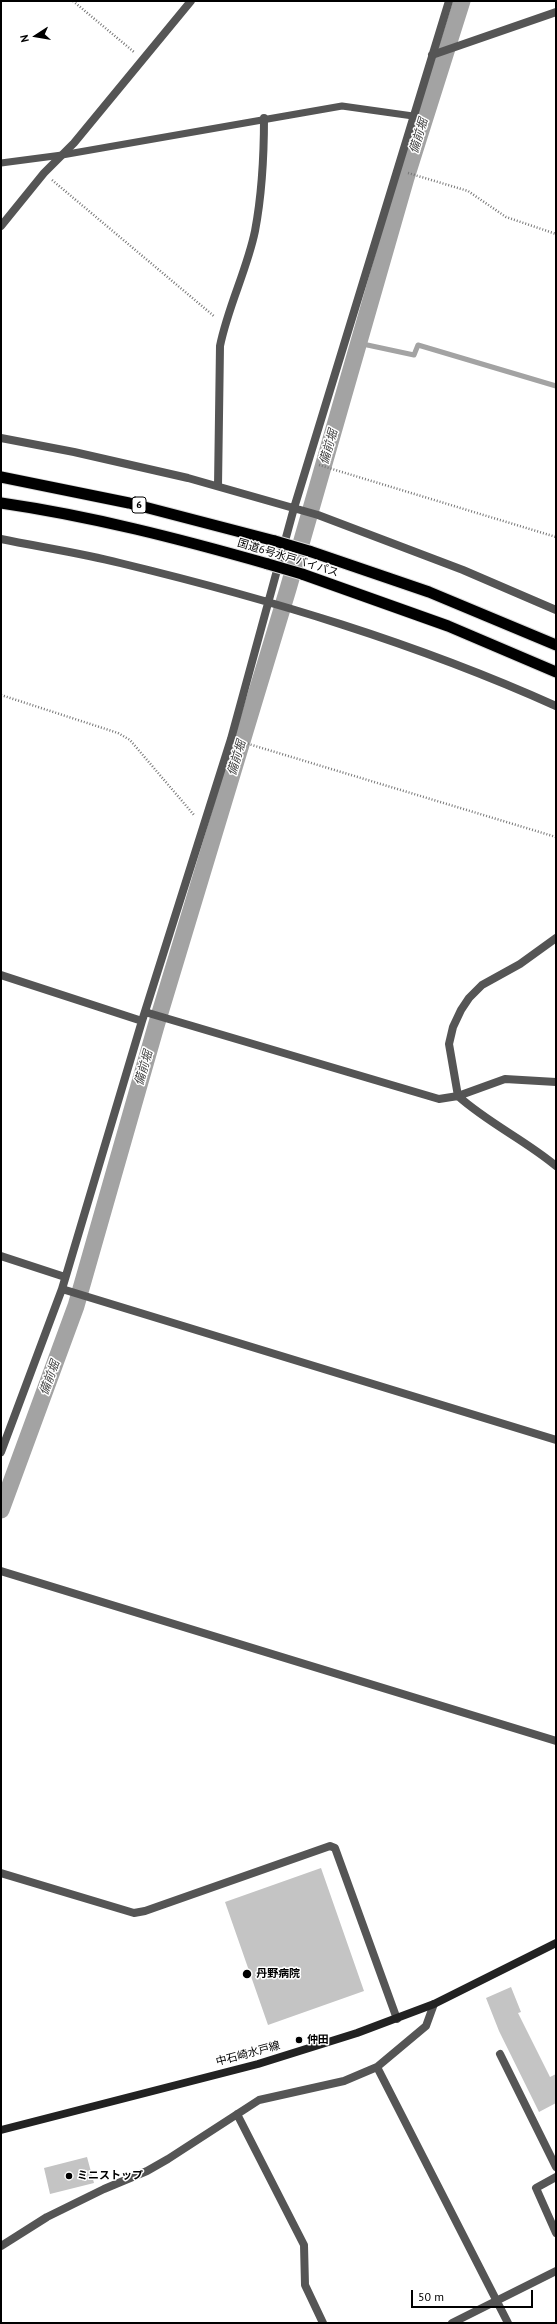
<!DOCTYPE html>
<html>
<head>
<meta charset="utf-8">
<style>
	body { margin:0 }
	#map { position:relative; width:557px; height:2324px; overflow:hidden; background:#fff; font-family:"PT Sans",sans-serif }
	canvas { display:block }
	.frame { position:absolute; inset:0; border:2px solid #000; pointer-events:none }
	.north { position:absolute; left:16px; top:16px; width:40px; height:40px; -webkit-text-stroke:3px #fff; paint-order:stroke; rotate:258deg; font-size:11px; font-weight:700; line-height:16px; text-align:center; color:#000 }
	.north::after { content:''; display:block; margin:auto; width:14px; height:18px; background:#000; clip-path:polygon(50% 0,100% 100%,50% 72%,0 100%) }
	.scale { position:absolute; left:411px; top:2290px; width:122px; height:18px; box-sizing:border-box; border:2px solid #000; border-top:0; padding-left:5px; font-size:12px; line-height:14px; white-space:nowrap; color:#000; -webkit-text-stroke:3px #fff; paint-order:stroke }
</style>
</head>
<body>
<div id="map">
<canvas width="557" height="2324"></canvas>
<div class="frame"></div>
<div class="north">N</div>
<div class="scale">50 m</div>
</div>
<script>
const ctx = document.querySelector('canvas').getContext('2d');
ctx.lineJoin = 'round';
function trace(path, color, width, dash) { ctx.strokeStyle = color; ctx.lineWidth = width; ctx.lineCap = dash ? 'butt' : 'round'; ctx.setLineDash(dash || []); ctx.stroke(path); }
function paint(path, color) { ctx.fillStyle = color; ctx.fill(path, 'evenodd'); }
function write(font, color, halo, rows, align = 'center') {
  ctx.font = font + ' "PT Sans","Noto Sans JP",sans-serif'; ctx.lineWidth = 3; ctx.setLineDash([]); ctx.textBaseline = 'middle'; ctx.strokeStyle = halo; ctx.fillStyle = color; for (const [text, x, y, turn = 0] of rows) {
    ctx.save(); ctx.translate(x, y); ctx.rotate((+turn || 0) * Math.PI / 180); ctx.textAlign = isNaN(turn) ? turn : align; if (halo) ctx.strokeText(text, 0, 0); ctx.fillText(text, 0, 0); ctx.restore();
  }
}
const stream = new Path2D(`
	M358,343L414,355L418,345L556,386`);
const canal = new Path2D(`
	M1,1510L76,1306L156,1026L288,589L406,178L462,1`);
const building = new Path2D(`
	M321,1868L364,1991L268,2025L225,1902Z
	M511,1987L521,2012L518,2013L550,2077L556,2074V2103L539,2112L499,2031L486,1998Z
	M87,2157L94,2183L50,2194L44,2168Z`);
const path = new Path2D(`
	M73,1L134,52
	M408,173L468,191L506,217L556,234
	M52,180L215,317
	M319,465L556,537
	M1,695L118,733L130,740L194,815
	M242,742L556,837`);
const service = new Path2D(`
	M1,163L62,155L342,106L413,116`);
const minor = new Path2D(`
	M1,226L44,173L74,143L191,1
	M1,438L74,452L188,478L318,515L463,570L556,610
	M218,486L220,346C228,306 247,270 255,231C262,194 264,156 264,118
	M1,539C40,547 81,553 120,563C269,599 416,643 556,706
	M1,975L142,1021
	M145,1012L439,1099L458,1096L505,1079L556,1082
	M458,1096C488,1123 525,1140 556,1166
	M1,1256L65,1277
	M62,1289L556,1440
	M1,1452L62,1289L142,1021L231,739L294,508L449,1
	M1,1571L556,1741
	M1,1873L134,1913L145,1911L330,1846L335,1848L397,2019
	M500,2054L556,2167
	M377,2067L508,2323
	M237,2114L304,2245L305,2285L323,2323
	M556,2177L536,2188L556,2233
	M1,2246L47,2217L104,2189L147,2171L168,2159L259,2100L344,2081L377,2067L426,2026L434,2004
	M452,2323L556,2271`);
const tertiary = new Path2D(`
	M432,55L556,12
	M458,1096L449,1044L453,1027L461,1010L469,998L482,985L520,964L556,938`);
const secondary = new Path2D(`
	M1,2130L258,2064L357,2033L434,2004L556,1943`);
const trunk = new Path2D(`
	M1,477L129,503L275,541
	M1,503C91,516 180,539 268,564
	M309,551L429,592L556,645
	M302,574L448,626L556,672`);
const trunkBridge = new Path2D(`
	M275,541L309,551
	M268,564L302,574`);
const markers = [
	[247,1974,5,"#000"],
	[299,2040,4,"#000"],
	[69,2176,4,"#000"]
];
const shields = [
	[139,505,14]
];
const shieldNames = [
	["6",139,505]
];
const streetNames = [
	["国道6号水戸バイパス",288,558,17],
	["中石崎水戸線",248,2054,-15]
];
const poiNames = [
	["丹野病院",256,1974],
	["仲田",307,2040],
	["ミニストップ",77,2176]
];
const waterNames = [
	["備前堀",419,136,-73],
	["備前堀",329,447,-74],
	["備前堀",237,758,-73],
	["備前堀",144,1068,-74],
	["備前堀",50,1378,-70]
];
trace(stream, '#a3a3a3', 5);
trace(canal, '#a3a3a3', 17);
paint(building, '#c4c4c4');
trace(trunk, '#dbdbdb', 13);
trace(path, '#777', 2.5, [1, 2]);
trace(service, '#555', 7);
trace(minor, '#555', 8);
trace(tertiary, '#555', 8);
trace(secondary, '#222', 8);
trace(trunk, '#000', 11);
trace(trunkBridge, '#dbdbdb', 13, []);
trace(trunkBridge, '#000', 11);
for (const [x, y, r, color] of markers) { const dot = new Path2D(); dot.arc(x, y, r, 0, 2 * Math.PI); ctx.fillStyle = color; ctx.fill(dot); trace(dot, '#fff', 1.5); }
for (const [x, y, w] of shields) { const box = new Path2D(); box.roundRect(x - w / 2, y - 8, w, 16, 3); ctx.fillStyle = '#fff'; ctx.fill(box); trace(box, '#000', 1); }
write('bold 10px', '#000', null, shieldNames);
write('11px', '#000', '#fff', streetNames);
write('bold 11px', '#000', '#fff', poiNames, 'left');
write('italic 12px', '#444', '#fff', waterNames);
</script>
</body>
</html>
